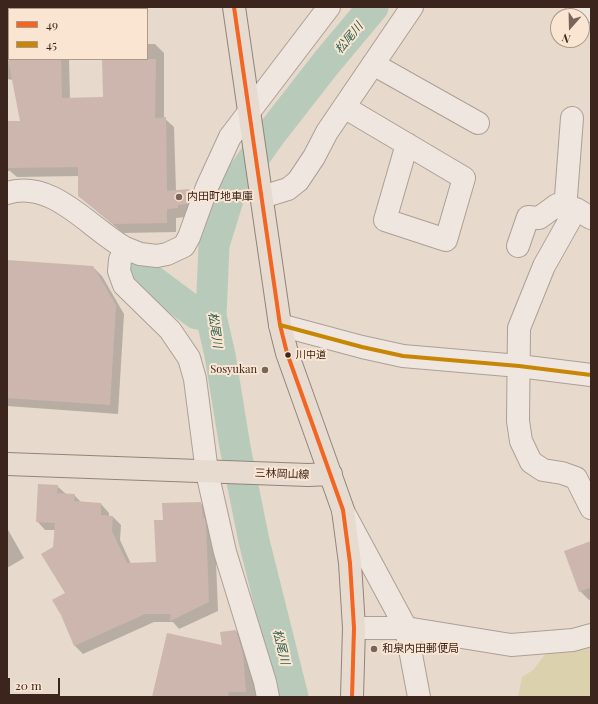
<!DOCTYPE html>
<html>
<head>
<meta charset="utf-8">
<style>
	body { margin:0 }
	#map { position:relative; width:598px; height:704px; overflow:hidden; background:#e7d9cc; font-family:"Playfair Display",serif }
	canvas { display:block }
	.frame { position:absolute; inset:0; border:8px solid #3c251c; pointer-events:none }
	.legend { position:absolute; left:8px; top:8px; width:140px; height:52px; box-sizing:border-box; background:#f9e5d1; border:1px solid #ad9889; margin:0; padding:5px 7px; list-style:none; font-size:12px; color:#3c251c }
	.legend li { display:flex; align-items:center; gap:8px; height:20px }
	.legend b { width:20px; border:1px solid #ad9889 }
	.north { position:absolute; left:550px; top:8px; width:40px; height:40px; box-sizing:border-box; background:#f9e5d1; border:1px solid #ad9889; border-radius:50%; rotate:200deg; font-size:11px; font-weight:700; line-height:16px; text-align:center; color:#3c251c }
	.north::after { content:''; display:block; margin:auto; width:14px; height:18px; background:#78645a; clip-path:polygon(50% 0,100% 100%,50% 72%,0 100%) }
	.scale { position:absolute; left:8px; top:678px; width:52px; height:18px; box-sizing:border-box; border:2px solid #3c251c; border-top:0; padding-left:5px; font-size:12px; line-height:14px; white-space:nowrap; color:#3c251c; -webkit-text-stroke:3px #f9e5d1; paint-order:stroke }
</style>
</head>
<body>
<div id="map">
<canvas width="598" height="704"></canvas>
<div class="frame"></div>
<ul class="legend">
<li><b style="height:5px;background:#f26522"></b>49</li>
<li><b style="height:5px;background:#c88607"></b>45</li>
</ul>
<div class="north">N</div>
<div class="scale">20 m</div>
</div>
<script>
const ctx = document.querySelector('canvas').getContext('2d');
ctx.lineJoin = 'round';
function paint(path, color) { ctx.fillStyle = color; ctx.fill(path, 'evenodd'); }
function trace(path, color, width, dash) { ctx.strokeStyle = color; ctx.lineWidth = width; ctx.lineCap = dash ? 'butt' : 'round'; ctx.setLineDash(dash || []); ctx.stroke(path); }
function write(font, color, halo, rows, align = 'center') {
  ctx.font = font + ' "Playfair Display","Noto Sans JP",serif'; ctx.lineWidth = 4; ctx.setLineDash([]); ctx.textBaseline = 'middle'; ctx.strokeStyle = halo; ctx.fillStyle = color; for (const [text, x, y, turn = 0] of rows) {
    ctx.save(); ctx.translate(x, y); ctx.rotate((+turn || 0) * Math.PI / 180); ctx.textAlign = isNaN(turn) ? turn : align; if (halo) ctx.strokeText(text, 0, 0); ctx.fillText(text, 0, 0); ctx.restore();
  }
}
const green = new Path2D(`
	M591,645V697H518L522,677L533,670L547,652Z`);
const shadow = new Path2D(`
	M147,44H155L164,53V118L174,127L176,191L189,190L198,199L186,217L176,218V232L123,233L79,196V176L17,177L10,171H7V122H21L13,80L7,79V56L9,57V59H69L70,99L104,98L103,59H147Z
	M7,261L93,267L102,276L124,314L118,414L7,406Z
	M57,486L66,494L74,495L82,503L101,504L109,513V516L113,517L121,525L120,540L131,564L157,563L164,521L200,503L209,511L215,536L218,611L179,629L173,622H154L83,654L75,646L62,615L66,593L54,547L55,530H45L37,521Z
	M7,528L24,558L7,568Z
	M591,542V599L589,600L580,591Z
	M236,631L247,642L254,666L256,697H153L223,647Z`);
const river = new Path2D(`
	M142,273L197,314L211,316
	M293,697L254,541L235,447L220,355L211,316L214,245L231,190L270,135L327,62L373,7`);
const building = new Path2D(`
	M8,59H61L62,98L103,97L102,59H156L155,118L166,117L167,191L189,189L190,198L188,204L178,205V208L167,209V223L113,224L78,196V167L7,168V121H20Z
	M7,260L93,266L116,305L110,405L7,398Z
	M38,484L58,485L57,493L75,494L74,501L101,503V515L113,516L112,531L127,563L156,562L154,520H163L162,503L201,502L203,518H205L206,526L209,602L170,621L171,614H145L74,646L61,615L52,600L65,593L41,554L53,547L55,523L36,522Z
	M591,541V587L579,592L564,551Z
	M236,630L243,654L246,692H229L228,697H152L167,633L222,645L220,632Z`);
const minor = new Path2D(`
	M577,7L582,10L591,11
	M7,43H9
	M373,64L478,123
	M344,107L464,178L446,240L385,220L407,144
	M7,193C53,179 89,228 125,248L120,260L119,271L124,285L170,330L189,358L195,379L207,472L225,552L265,682L268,697
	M262,197L288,189L298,181L314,157L327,132L412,7
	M565,210L572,118
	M591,218L576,209L544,266L519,328L518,421L521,441L531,462L543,470L562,473L576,478L591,508
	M518,246L528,217L539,218L557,205L572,215
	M125,248L140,254L157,256L167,254L184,246L189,237L207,187L230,137L329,7
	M280,325L362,347L403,356L519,366L591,375
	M343,511L406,628L419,697
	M354,628H406L511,645L573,640L591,635`);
const major = new Path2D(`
	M234,7L280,325L287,353L343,510L350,563L354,628L352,697
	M7,464L308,475L331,474`);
const bus1 = new Path2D(`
	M234,7L280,325L287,353L343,510L350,563L354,628L352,697`);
const bus2 = new Path2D(`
	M280,325L362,347L403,356L519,366L591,375`);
const markers = [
	[179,197,4,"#78645a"],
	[288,355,3.5,"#3c251c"],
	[265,370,4,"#78645a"],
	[374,649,4,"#78645a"]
];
const busNames = [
	["川中道",296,355]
];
const poiNames = [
	["内田町地車庫",187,197],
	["Sosyukan",257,370,"right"],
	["和泉内田郵便局",382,649]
];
const streetNames = [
	["三林岡山線",282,474,2]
];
const waterNames = [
	["松尾川",349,38,-51],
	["松尾川",215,330,82],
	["松尾川",281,647,76]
];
paint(green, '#dbd2ad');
paint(shadow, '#0003');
trace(river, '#b8cbbb', 31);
paint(building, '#ccb6ad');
trace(minor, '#ac9f96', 24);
trace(major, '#92847c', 24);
trace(minor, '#efe7df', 22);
trace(major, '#e7dbcf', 22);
trace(bus1, '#f26522', 4);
trace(bus2, '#c88607', 4);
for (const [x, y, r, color] of markers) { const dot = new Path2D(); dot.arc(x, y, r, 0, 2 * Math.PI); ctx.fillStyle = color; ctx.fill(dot); trace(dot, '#f9e5d1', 1.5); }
write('10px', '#3c251c', '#f9e5d1', busNames, 'left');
write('11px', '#3c251c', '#f9e5d1', poiNames, 'left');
write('11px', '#3c251c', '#f9e5d1', streetNames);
write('italic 12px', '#295e4f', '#f9e5d1', waterNames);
</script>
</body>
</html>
